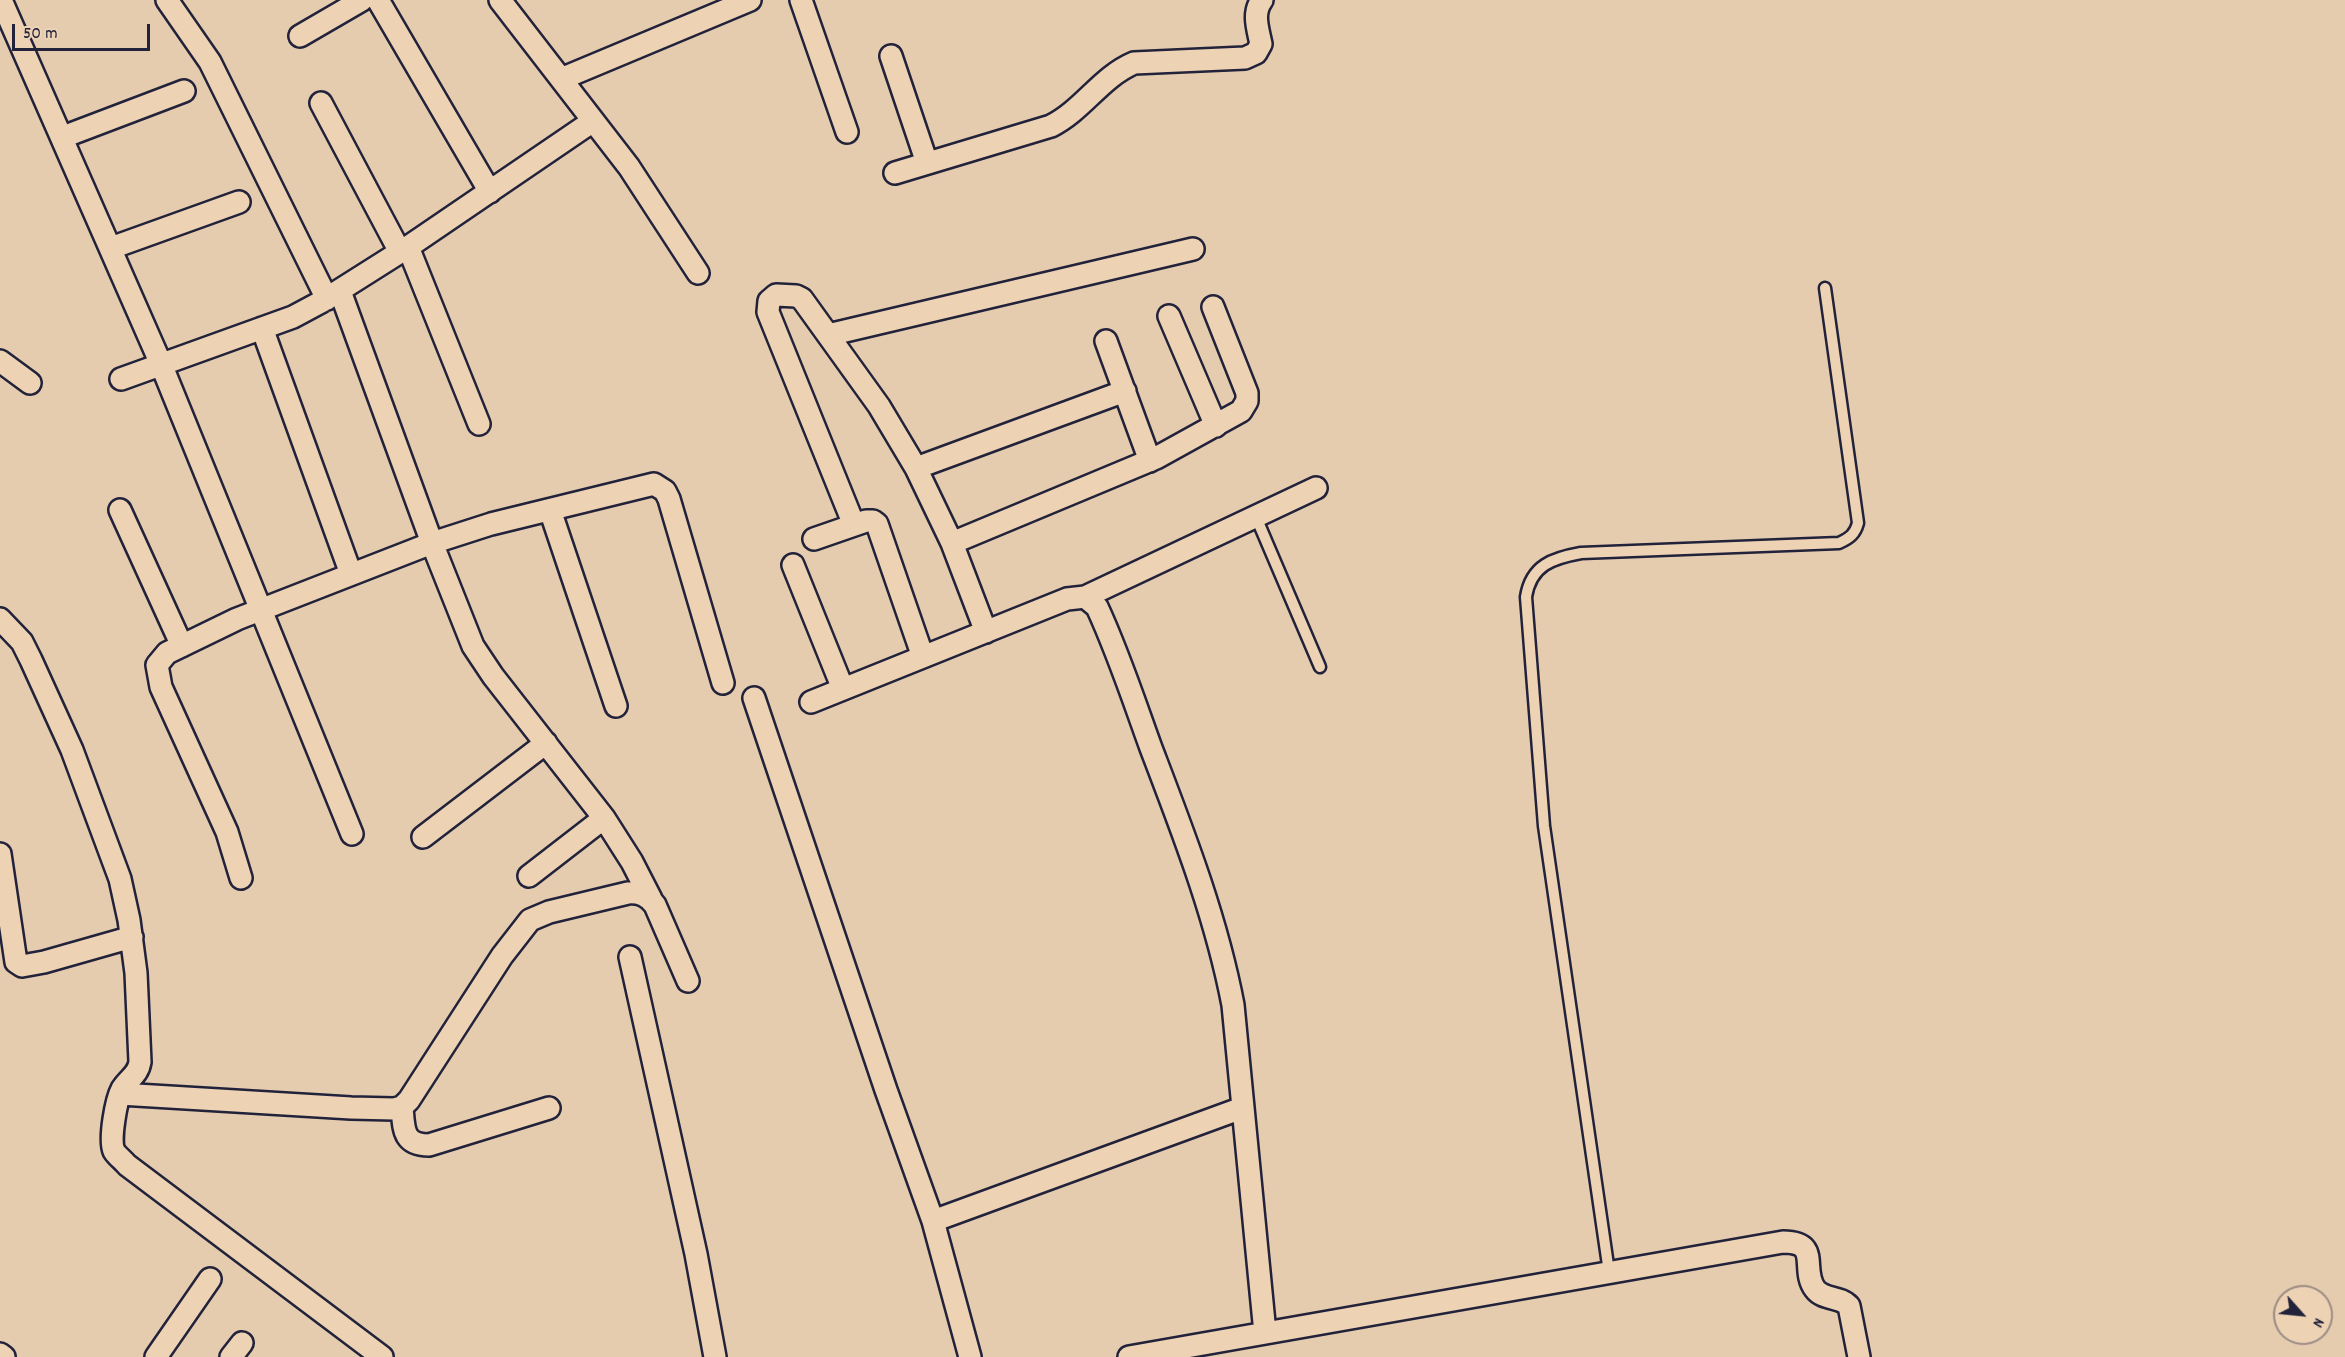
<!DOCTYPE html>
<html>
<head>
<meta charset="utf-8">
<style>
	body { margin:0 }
	#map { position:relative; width:2345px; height:1357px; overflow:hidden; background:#e5ccaf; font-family:Dekko,sans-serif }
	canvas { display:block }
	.north { position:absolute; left:2273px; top:1285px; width:60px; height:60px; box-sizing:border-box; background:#edd3b4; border:2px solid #9c8c84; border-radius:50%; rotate:117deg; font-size:16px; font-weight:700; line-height:24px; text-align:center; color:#22223b }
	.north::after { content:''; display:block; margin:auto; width:21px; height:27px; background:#22223b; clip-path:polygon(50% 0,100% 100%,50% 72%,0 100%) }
	.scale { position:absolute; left:12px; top:24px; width:138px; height:27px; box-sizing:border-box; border:3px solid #22223b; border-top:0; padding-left:8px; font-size:18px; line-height:21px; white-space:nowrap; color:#22223b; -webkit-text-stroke:4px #edd3b4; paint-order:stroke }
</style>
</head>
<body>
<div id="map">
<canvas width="2345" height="1357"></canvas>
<div class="north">N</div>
<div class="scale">50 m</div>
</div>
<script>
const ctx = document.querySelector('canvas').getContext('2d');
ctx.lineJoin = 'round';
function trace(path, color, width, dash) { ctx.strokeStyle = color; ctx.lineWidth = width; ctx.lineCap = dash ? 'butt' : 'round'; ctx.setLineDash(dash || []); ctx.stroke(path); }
const service = new Path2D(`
	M1256,517L1320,667
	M1609,1272L1544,826L1526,597C1531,565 1553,558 1581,553L1839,543C1850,538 1855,534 1858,523L1825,288`);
const minor = new Path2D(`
	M1,0L161,364L352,834
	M167,0L210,62L327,299
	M378,0L490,192
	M500,0L629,167L698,273
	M801,0L847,132
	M300,36L362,0
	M891,56L927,163
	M561,79L750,0
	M321,103L400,252
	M63,137L184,91
	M895,173L1051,126C1083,110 1101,77 1134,63L1245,58L1256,53L1261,44C1258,29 1252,13 1262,0
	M408,247L479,424
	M111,248L239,202
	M340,291L432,543L473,646L493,676L604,818L632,862L651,899
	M1169,316L1216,426
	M262,328L351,574
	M828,335L1193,249
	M1106,341L1150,461
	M0,361L30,383
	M121,379L293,317L321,302L408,247L593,121
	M916,468L1125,391
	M120,510L182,646
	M550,510L616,706
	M854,525L768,312L769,301L776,295L796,296L802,299L879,406L916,468L952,543L986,632
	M814,539L866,521H873L877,524L923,657
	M952,543L1156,458L1241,411L1247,401V393L1213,307
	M793,565L843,689
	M1085,597L1316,488
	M0,619L22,642L31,660L72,750L120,879L129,920L136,973L140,1062C138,1075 129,1078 122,1089C116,1100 109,1140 114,1151C117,1156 123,1160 127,1165L382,1357
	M754,698L886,1090L933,1221L970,1357
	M811,702L1067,599L1085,597L1097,607C1118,652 1134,701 1151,748C1183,832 1216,916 1233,1005L1265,1333
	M423,837L546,743
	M0,854L16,962L22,966L44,962L132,937
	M529,876L604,818
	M241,878L227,832L161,687L157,665L167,653L237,619L432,543L491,524L654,484L665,491L669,499L723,683
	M630,957L696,1254L715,1357
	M120,1094L351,1108L394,1109L402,1107L409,1100L502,956L530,920L549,912L628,893C640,892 648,896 655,905L688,981
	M402,1107C404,1128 402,1145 429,1145L549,1108
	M933,1221L1242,1108
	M0,1354L4,1357
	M156,1357L210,1279
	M231,1357L242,1343
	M1129,1357L1783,1242C1822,1242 1800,1269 1815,1289C1823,1300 1840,1296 1849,1306L1859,1357`);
trace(service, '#22223b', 15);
trace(minor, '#22223b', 26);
trace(service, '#edd3b4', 10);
trace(minor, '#edd3b4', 21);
</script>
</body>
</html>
